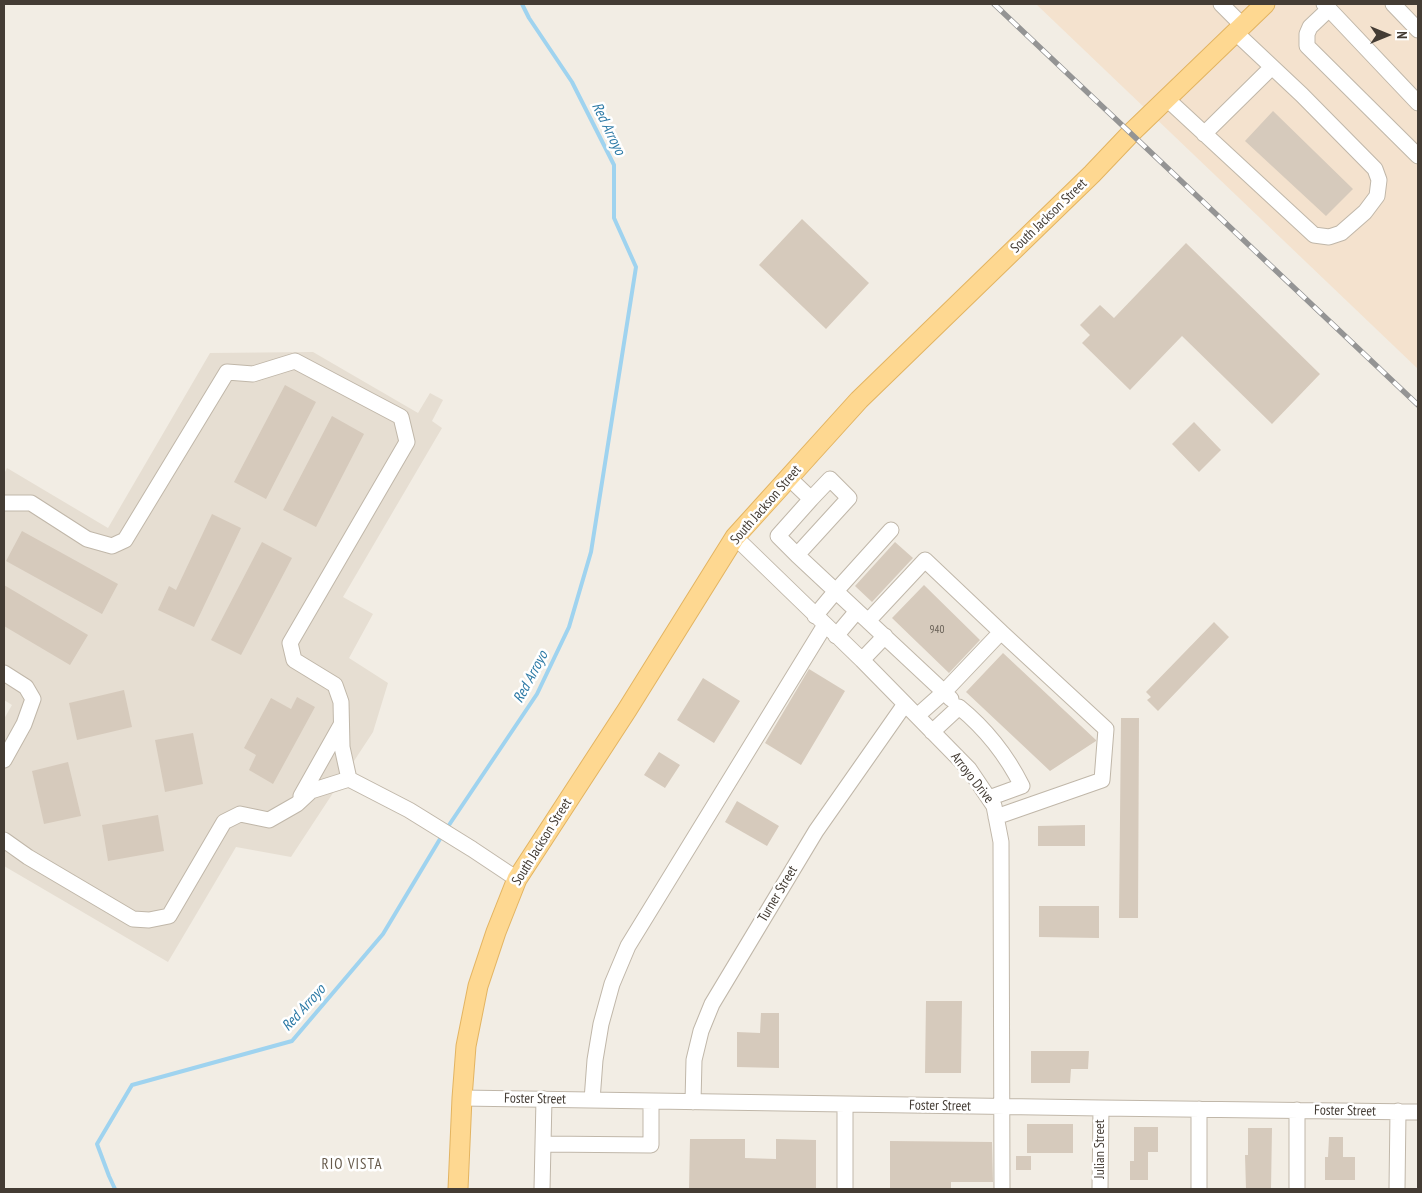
<!DOCTYPE html>
<html>
<head>
<meta charset="utf-8">
<style>
	body { margin:0 }
	#map { position:relative; width:1422px; height:1193px; overflow:hidden; background:#f2ede4; font-family:"PT Sans Narrow",sans-serif }
	canvas { display:block }
	.frame { position:absolute; inset:0; border:5px solid #443c34; pointer-events:none }
	.north { position:absolute; left:1362px; top:10px; width:50px; height:50px; -webkit-text-stroke:4px #fff; paint-order:stroke; rotate:90deg; font-size:14px; font-weight:700; line-height:20px; text-align:center; color:#443c34 }
	.north::after { content:''; display:block; margin:auto; width:18px; height:22px; background:#443c34; clip-path:polygon(50% 0,100% 100%,50% 72%,0 100%) }
</style>
</head>
<body>
<div id="map">
<canvas width="1422" height="1193"></canvas>
<div class="frame"></div>
<div class="north">N</div>
</div>
<script>
const ctx = document.querySelector('canvas').getContext('2d');
ctx.lineJoin = 'round';
function paint(path, color) { ctx.fillStyle = color; ctx.fill(path, 'evenodd'); }
function trace(path, color, width, dash) { ctx.strokeStyle = color; ctx.lineWidth = width; ctx.lineCap = dash ? 'butt' : 'round'; ctx.setLineDash(dash || []); ctx.stroke(path); }
function write(font, color, halo, rows, align = 'center') {
  ctx.font = font + ' "PT Sans Narrow",sans-serif'; ctx.lineWidth = 5; ctx.setLineDash([]); ctx.textBaseline = 'middle'; ctx.strokeStyle = halo; ctx.fillStyle = color; for (const [text, x, y, turn = 0] of rows) {
    ctx.save(); ctx.translate(x, y); ctx.rotate((+turn || 0) * Math.PI / 180); ctx.textAlign = isNaN(turn) ? turn : align; if (halo) ctx.strokeText(text, 0, 0); ctx.fillText(text, 0, 0); ctx.restore();
  }
}
const residential = new Path2D(`
	M313,352L418,413L430,393L443,400L432,421L442,428L343,597L373,614L349,658L388,683L373,732L291,857L236,847L168,962L4,866V719L12,705L4,700V474L7,468L108,528L210,353Z`);
const commercial = new Path2D(`
	M1036,4H1418V369Z`);
const stream = new Path2D(`
	M447,828L537,694L569,627L591,552L636,267L614,218V165L572,82L529,18L522,4
	M115,1189L109,1176L97,1144L132,1085L292,1041L383,934L443,834`);
const building = new Path2D(`
	M1273,111L1353,189L1326,216L1245,141Z
	M802,219L869,283L826,329L759,265Z
	M1186,243L1320,374L1272,424L1182,336L1130,390L1082,343L1090,335L1080,325L1100,305L1114,318Z
	M285,385L316,402L266,499L234,482Z
	M332,416L364,434L316,527L283,510Z
	M1194,422L1221,450L1199,472L1172,444Z
	M212,514L241,528L194,627L158,610L169,586L176,590Z
	M22,531L118,584L102,614L6,561Z
	M262,542L292,558L241,655L211,640Z
	M895,542L913,558L872,602L855,586Z
	M4,585L88,635L70,665L4,626Z
	M924,585L980,640L949,673L892,618Z
	M1214,622L1229,637L1158,711L1147,700L1151,697L1146,692Z
	M1003,653L1096,740V741L1050,771L966,692Z
	M809,669L845,691L801,765L765,743Z
	M703,678L740,701L714,743L677,720Z
	M124,690L132,727L77,740L69,703Z
	M297,697L315,707L273,784L249,770L256,755L244,748L271,698L291,709Z
	M1121,718H1139L1138,918H1119Z
	M193,733L203,784L165,792L155,740Z
	M659,752L680,765L665,788L644,775Z
	M68,762L81,816L44,824L32,771Z
	M737,801L779,826L767,846L725,822Z
	M158,815L164,851L108,861L102,825Z
	M1085,825V846H1038V826Z
	M1039,906H1099V938L1039,937Z
	M926,1001H962L961,1073H925Z
	M761,1013H779V1068L737,1067V1032L760,1033Z
	M1031,1051H1089L1088,1069H1071L1070,1083H1031Z
	M1027,1124H1073V1153H1027Z
	M1134,1127H1158V1152H1148V1180H1130V1161H1134Z
	M1248,1128H1272L1271,1189H1246L1245,1155H1248Z
	M1329,1137H1343V1157H1355V1180H1325V1157H1328Z
	M690,1139H745V1158L776,1159V1139L816,1140V1189H689Z
	M890,1141L992,1142L993,1182H951V1189H890Z
	M1016,1156H1031V1170H1016Z`);
const minor = new Path2D(`
	M1221,4L1242,25
	M1324,4L1329,9L1310,27L1307,34V46L1418,156
	M1393,4L1418,30
	M1329,9L1418,103
	M1167,99L1314,235L1329,237L1341,233L1365,212L1377,196L1379,180L1375,169L1302,95L1235,32
	M1204,134L1272,67
	M789,478L811,499L830,479L849,498L797,555L778,536L811,499
	M4,503H31L87,539L112,546L125,540L227,372L253,374L295,361L401,417L407,442L290,643L294,660L335,685L341,702L342,747L349,779
	M735,537L862,660L969,769L994,806L1001,842L1002,1189
	M797,555L857,611L836,636
	M857,611L868,621L925,560L1001,632L944,692L868,621
	M815,616L835,592L891,530
	M862,660L885,636
	M4,673L26,687L33,699L24,724L4,760
	M917,716L944,692L951,699
	M932,732L959,707C986,729 1006,754 1022,786L989,798
	M301,796L341,725
	M996,817L1102,780L1106,729L1001,632
	M4,840L28,857L133,919L149,920L169,916L224,822L240,814L269,820L297,804L311,791L349,779L409,810L472,849L517,879
	M462,1098L1101,1108L1418,1112
	M544,1099L543,1144L651,1145V1101
	M592,1100L595,1060L601,1024L612,984L628,946L825,625
	M693,1102L694,1060L701,1031L712,1004L816,831L905,704
	M542,1189L543,1144
	M845,1189V1104
	M1100,1189L1101,1108
	M1199,1189V1109
	M1297,1189V1110
	M1397,1189L1398,1111`);
const major = new Path2D(`
	M458,1189L462,1098L466,1046L478,986L496,932L517,879L627,710L735,537L859,400L1092,174L1131,133L1265,4`);
const rail = new Path2D(`
	M994,4L1418,405`);
const numberNames = [
	["940",937,630]
];
const streetNames = [
	["South Jackson Street",1049,216,-44],
	["South Jackson Street",766,505,-49],
	["Arroyo Drive",972,778,52],
	["South Jackson Street",542,842,-58],
	["Turner Street",778,894,-59],
	["Foster Street",535,1099,1],
	["Foster Street",940,1106,1],
	["Foster Street",1345,1111,1],
	["Julian Street",1100,1149,-90]
];
const waterNames = [
	["Red Arroyo",608,129,64],
	["Red Arroyo",531,677,-62],
	["Red Arroyo",304,1008,-48]
];
const neighbourhoodNames = [
	["RIO VISTA",352,1165]
];
paint(residential, '#e6ded2');
paint(commercial, '#f4e2ce');
trace(stream, '#9fd3ef', 4);
paint(building, '#d6cabc');
trace(minor, '#c0b7a9', 17);
trace(major, '#e3b461', 21);
trace(minor, '#fff', 15);
trace(major, '#fed891', 19);
trace(rail, '#949494', 5.5);
trace(rail, '#fff', 4, [11]);
write('11px', '#686056', null, numberNames);
write('14px', '#443c34', '#fff', streetNames);
write('italic 15px', '#2d7aa6', '#fff', waterNames);
ctx.letterSpacing = '1px';
write('15px', '#665a4b', '#fff', neighbourhoodNames);
ctx.letterSpacing = '0px';
</script>
</body>
</html>
